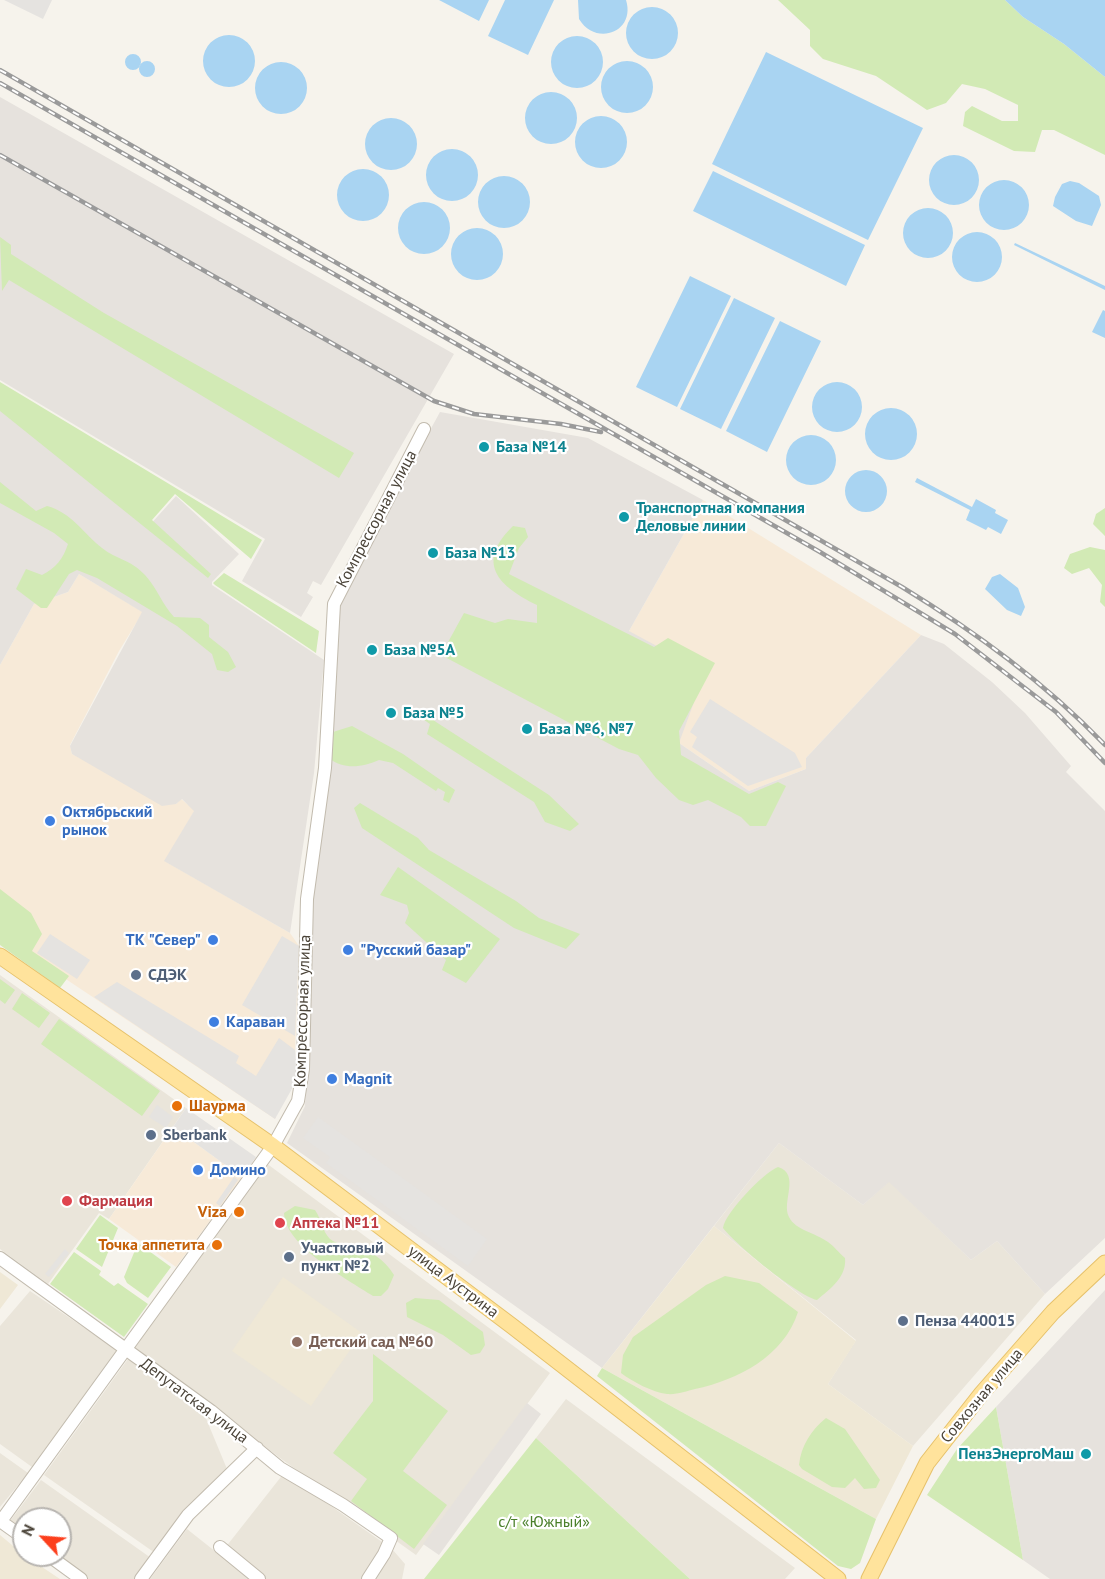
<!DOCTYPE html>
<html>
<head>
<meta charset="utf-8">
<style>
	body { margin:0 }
	#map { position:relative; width:1105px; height:1579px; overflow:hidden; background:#f6f3ec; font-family:"PT Sans",sans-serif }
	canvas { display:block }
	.north { position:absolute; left:12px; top:1507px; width:60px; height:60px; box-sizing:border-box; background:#fff; border:2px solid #b7b4b0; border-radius:50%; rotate:296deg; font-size:16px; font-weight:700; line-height:24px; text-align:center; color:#4b4439 }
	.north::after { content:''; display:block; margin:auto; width:21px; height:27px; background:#fc3f1d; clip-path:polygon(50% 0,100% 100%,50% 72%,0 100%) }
</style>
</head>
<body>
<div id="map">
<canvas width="1105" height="1579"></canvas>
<div class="north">N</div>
</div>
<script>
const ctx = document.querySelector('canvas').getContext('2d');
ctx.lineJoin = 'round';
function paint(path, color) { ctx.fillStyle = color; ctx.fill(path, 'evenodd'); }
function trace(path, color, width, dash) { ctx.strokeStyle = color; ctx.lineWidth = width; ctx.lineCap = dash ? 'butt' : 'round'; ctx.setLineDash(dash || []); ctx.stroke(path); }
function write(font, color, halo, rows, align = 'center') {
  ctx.font = font + ' "PT Sans",sans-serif'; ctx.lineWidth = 4.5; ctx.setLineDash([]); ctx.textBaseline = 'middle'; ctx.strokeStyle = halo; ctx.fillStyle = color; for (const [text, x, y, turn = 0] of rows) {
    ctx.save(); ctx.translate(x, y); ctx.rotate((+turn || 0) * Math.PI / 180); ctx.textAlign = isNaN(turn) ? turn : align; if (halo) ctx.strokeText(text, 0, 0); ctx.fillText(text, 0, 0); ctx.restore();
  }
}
const residential = new Path2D(`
	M0,975L186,1108L109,1219L99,1213L48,1284L0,1249Z
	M779,1143L863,1205L889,1181L971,1260L997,1241L1045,1294L913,1446L828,1384L856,1340L714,1226Z
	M266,1163L550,1373L416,1555L280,1458L134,1347Z
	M30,1291L117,1350L32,1467L0,1444V1326Z
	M128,1359L205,1416L227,1469L155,1553L44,1475Z
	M566,1399L795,1568L785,1579H690L536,1438Z
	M0,1453L28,1473L0,1507Z
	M284,1473L385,1544L362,1579H264L225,1548Z
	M41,1480L151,1558L136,1579H88L56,1555H60V1519H24V1532L10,1521Z
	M187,1529L250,1579H150Z
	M392,1549L405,1564L402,1579H372Z`);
const commercial = new Path2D(`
	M703,500L921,635L806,758V769L749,791L679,743L629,631Z
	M79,574L143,612L119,651L70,745L72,754L176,804L181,799L195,810L165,861L290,933L299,946L295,1050L275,1119L0,935V665L34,604L68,592Z
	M173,1127L242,1177L176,1267L109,1219Z`);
const industrial = new Path2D(`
	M0,97L454,354L321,585L313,581L307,593L313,597L301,617L242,581L265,539L0,380Z
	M0,409L148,527L176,496L239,554L212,582V585L324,660L314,773L290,933L164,861L194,811L182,799L176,804L162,806L72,754L70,746L142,612L79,574L68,592L34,604L0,665Z
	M440,412L588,438L703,500L629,631L705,672L679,743L749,791L806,769V758L921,635L944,644L992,682L1025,713L1071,766L1066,772L1105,811V1238L1045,1294L997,1241L971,1260L889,1182L863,1205L779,1143L602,1368L287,1143L305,1106L313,891L339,597Z
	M1105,1290V1579H1050L1023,1560L996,1407Z
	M527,1403L541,1414L439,1555L423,1544Z`);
const education = new Path2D(`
	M714,1226L856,1341L828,1384L913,1446L876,1519L602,1368Z
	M0,1272L18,1285L0,1309Z
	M283,1277L362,1333L311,1406L232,1351Z
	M0,1535L24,1555L60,1579H0Z`);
const green = new Path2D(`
	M778,0H1005L1023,17L1064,44L1105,77V155L1054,130H1042L1035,152L1014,151L963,126L965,112L972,106L1002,121H1018V105L985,89L962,84L946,103L927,110L876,76L823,59L810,46V30Z
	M0,237L11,245V254L104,313L354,453L339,478L9,280L2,291Z
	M0,382L262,540L251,559L175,494L152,520L211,574L208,578L0,411Z
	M0,482L36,511L47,506C71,512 84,534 102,548C117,560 130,559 145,575C157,588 162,604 174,617L200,618L209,625V637L228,652L236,667L228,672L217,670L212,654L177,626L97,578L77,570L69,574L47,608H41L16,589L26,569L42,575C56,568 63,559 68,544L54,533L0,503Z
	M1105,508V536L1093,524L1096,514Z
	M513,526L525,528L528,537L519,548L509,574L654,647L668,638L715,663L679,731L681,755L749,794L778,782L786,786L766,826H750L741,817L708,800L693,805L679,800L656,778L638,755L619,749L441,655L464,613L495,623L508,619L537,623V605C498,586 475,563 513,526Z
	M1090,547L1105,550V607L1100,602L1102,585L1089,568L1072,574L1064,568L1070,554Z
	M224,573L319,631L316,653L215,585L213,583Z
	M425,712L436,722L549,795L579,824L570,831L545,822L534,802L427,734L430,724L417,715Z
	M352,726L403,754L455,790L449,803L443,800L445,792L438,788L436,791L393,763L379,760C364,767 344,770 330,759L333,732Z
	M360,803L418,838L429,850L516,901L539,918L580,934L566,949L514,928L362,828L354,808Z
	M398,867L500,939L466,983L442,970L446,960L405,923L409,913L407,905L380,895Z
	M0,889L31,913L42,934L32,951L69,976L60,988L0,945Z
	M0,979L15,990L5,1004L0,1000Z
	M22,993L50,1013L39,1028L12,1009Z
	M59,1019L160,1091L142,1116L41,1044Z
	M778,1167C801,1174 781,1202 789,1217C795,1230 816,1233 828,1242C834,1246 839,1253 845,1258C847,1277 830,1289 817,1300C797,1295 736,1245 723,1228C725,1213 763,1173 778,1167Z
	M295,1206L315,1210C322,1220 322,1231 330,1239C338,1245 344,1244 352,1246C370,1250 384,1259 394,1275L388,1289L381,1296H373C347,1279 285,1246 284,1213Z
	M100,1215L118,1228L102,1267L76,1249Z
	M138,1243L171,1267L148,1298L127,1283L124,1277Z
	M74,1252L101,1271L99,1275L114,1286L118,1283L148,1304L124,1337L50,1284Z
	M725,1276L759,1283L798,1312C784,1356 738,1380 695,1389C687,1391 676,1395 667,1394C652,1392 633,1382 621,1373L623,1355L633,1337L706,1285Z
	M415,1298L439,1300L483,1332L485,1345L480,1353L471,1355L443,1335L407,1317L406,1303Z
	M373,1354L448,1411L403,1471L447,1505L414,1549L351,1501L367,1479L333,1453L373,1401Z
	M602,1368L876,1519L860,1563L851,1569L838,1566L597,1376Z
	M996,1407L1023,1560L927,1495L957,1449Z
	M826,1418L845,1429L880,1480L876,1488L864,1489L855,1478L845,1488L832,1487L802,1469L799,1465C801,1446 811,1430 826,1418Z
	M536,1438L690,1579H424Z`);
const parking = new Path2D(`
	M4,0H52L43,19Z
	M710,699L795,753L802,767L748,786L692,747L697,737L690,732Z
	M50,934L90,960L77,979L37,953Z
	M282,936L299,946L295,1036L242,1005Z
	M117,982L239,1056L236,1063L256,1076L279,1038L295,1050L298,1078L275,1119L94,997Z
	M157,1105L173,1117L166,1128L149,1117Z
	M186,1108L256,1157L242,1177L173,1127Z
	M318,1117L487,1239L468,1266L326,1163L330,1157L303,1138Z
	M234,1177L238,1180L220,1206L216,1203Z
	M65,1249L69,1253L49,1277L45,1274Z`);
const water = new Path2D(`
	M439,0H489L479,21Z
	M505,0H554L528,55L488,36Z
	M578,0H626C636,32 596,47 579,19Z
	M1005,0H1105V77L1064,44L1023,17Z
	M626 33a26 26 0 1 1 52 0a26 26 0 1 1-52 0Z
	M203 61a26 26 0 1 1 52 0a26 26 0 1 1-52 0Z
	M551 62a26 26 0 1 1 52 0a26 26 0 1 1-52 0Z
	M766,52L923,128L868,240L712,164Z
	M125 62a8 8 0 1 1 16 0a8 8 0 1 1-16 0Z
	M139 69a8 8 0 1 1 16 0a8 8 0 1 1-16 0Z
	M601 87a26 26 0 1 1 52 0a26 26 0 1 1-52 0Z
	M255 88a26 26 0 1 1 52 0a26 26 0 1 1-52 0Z
	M525 118a26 26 0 1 1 52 0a26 26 0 1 1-52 0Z
	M575 142a26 26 0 1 1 52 0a26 26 0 1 1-52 0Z
	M365 144a26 26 0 1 1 52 0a26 26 0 1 1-52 0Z
	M426 175a26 26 0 1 1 52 0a26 26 0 1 1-52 0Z
	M929 180a25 25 0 1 1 50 0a25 25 0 1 1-50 0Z
	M337 195a26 26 0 1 1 52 0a26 26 0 1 1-52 0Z
	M713,171L865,245L846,286L693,211Z
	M478 202a26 26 0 1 1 52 0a26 26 0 1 1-52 0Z
	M979 205a25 25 0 1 1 50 0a25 25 0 1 1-50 0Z
	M1070,181L1079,183L1099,196L1101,205L1092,226L1076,221L1053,206L1055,197L1062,184Z
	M398 228a26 26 0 1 1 52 0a26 26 0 1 1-52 0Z
	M903 233a25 25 0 1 1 50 0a25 25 0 1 1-50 0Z
	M451 254a26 26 0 1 1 52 0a26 26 0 1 1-52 0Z
	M952 257a25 25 0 1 1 50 0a25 25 0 1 1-50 0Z
	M1015,243L1105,286V290L1014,245Z
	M690,276L731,296L677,407L636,387Z
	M734,298L775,318L721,429L680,409Z
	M1103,310L1105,311V338L1092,332Z
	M780,321L821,341L767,452L726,431Z
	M812 407a25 25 0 1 1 50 0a25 25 0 1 1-50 0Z
	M865 434a26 26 0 1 1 52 0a26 26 0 1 1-52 0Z
	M786 460a25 25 0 1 1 50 0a25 25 0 1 1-50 0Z
	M845 491a21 21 0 1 1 42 0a21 21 0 1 1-42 0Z
	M917,478L972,507L976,499L996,510L995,513L1008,520L1001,534L988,527L986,530L966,520L970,510L915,482Z
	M1000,574L1018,588L1025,607L1021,616L1007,610L985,589L992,577Z`);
const minor = new Path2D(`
	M0,1258L211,1411L280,1468L343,1505L391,1538L384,1554L368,1579
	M0,1521L24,1538
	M1,1521L273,1146L298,1101L303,1069L307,899L325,768L334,604L424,429
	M220,1547L259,1579
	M48,1555L81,1579
	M141,1579L188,1515L257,1448`);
const major = new Path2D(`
	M0,956L273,1146L512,1326L838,1579
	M869,1579L927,1463L982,1393L1053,1312L1105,1263`);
const rail = new Path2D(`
	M0,70L902,587C977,633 1044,682 1105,745
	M0,83L820,552L955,634L1056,712L1105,763
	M0,155L434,401L474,414L561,424L601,432`);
const markers = [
	[484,447,6,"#0f9aa8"],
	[624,517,6,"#0f9aa8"],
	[433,553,6,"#0f9aa8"],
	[372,650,6,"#0f9aa8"],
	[391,713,6,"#0f9aa8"],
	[527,729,6,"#0f9aa8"],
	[50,821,6,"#3f7fe0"],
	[213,940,6,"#3f7fe0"],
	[348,950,6,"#3f7fe0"],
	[136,975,6,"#5c6f8a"],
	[214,1022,6,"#3f7fe0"],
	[332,1079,6,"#3f7fe0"],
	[177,1106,6,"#e8710a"],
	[151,1135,6,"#5c6f8a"],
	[198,1170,6,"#3f7fe0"],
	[67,1201,6,"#e0444e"],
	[239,1212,6,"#e8710a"],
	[280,1223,6,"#e0444e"],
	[217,1245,6,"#e8710a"],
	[289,1257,6,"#5c6f8a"],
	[903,1321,6,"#5c6f8a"],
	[297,1342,6,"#8d6e63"],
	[1086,1454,6,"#0f9aa8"]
];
const cultureNames = [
	["База №14",496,447],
	["Транспортная компания",636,508],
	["Деловые линии",636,526],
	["База №13",445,553],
	["База №5А",384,650],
	["База №5",403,713],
	["База №6, №7",539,729],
	["ПензЭнергоМаш",1074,1454,"right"]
];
const streetNames = [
	["Компрессорная улица",377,519,-62],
	["Компрессорная улица",303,1011,-88],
	["улица Аустрина",453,1282,37],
	["Совхозная улица",982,1396,-50],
	["Депутатская улица",194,1401,37]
];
const shopNames = [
	["Октябрьский",62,812],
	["рынок",62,830],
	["ТК \"Север\"",201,940,"right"],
	["\"Русский базар\"",360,950],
	["Караван",226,1022],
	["Magnit",344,1079],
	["Домино",210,1170]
];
const serviceNames = [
	["СДЭК",148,975],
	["Sberbank",163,1135],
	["Участковый",301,1248],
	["пункт №2",301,1266],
	["Пенза 440015",915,1321]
];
const foodNames = [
	["Шаурма",189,1106,"left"],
	["Viza",227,1212],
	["Точка аппетита",205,1245]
];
const healthNames = [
	["Фармация",79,1201],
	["Аптека №11",292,1223]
];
const educationNames = [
	["Детский сад №60",309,1342]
];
const parkNames = [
	["с/т «Южный»",544,1522]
];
paint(residential, '#eae5da');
paint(commercial, '#f7ead8');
paint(industrial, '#e6e2dd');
paint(education, '#efe8d6');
paint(green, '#d2eab5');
paint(parking, '#e5e3e0');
paint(water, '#a9d4f2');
trace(minor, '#c2bbae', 14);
trace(major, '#e6c16a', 17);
trace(minor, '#fff', 12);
trace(major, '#ffe39c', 15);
trace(rail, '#9a9a9a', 4.5);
trace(rail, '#fff', 2, [7]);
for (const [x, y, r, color] of markers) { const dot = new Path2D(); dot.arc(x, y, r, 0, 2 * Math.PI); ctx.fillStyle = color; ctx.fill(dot); trace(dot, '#fff', 2); }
write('bold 16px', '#0d838f', '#fff', cultureNames, 'left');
write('16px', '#4b4439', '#fff', streetNames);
write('bold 16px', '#366cbe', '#fff', shopNames, 'left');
write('bold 16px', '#4e5e75', '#fff', serviceNames, 'left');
write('bold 16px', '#c56008', '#fff', foodNames, 'right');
write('bold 16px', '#be3a42', '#fff', healthNames, 'left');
write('bold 16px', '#785e54', '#fff', educationNames, 'left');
write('16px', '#4a7f2a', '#fff', parkNames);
</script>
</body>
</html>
